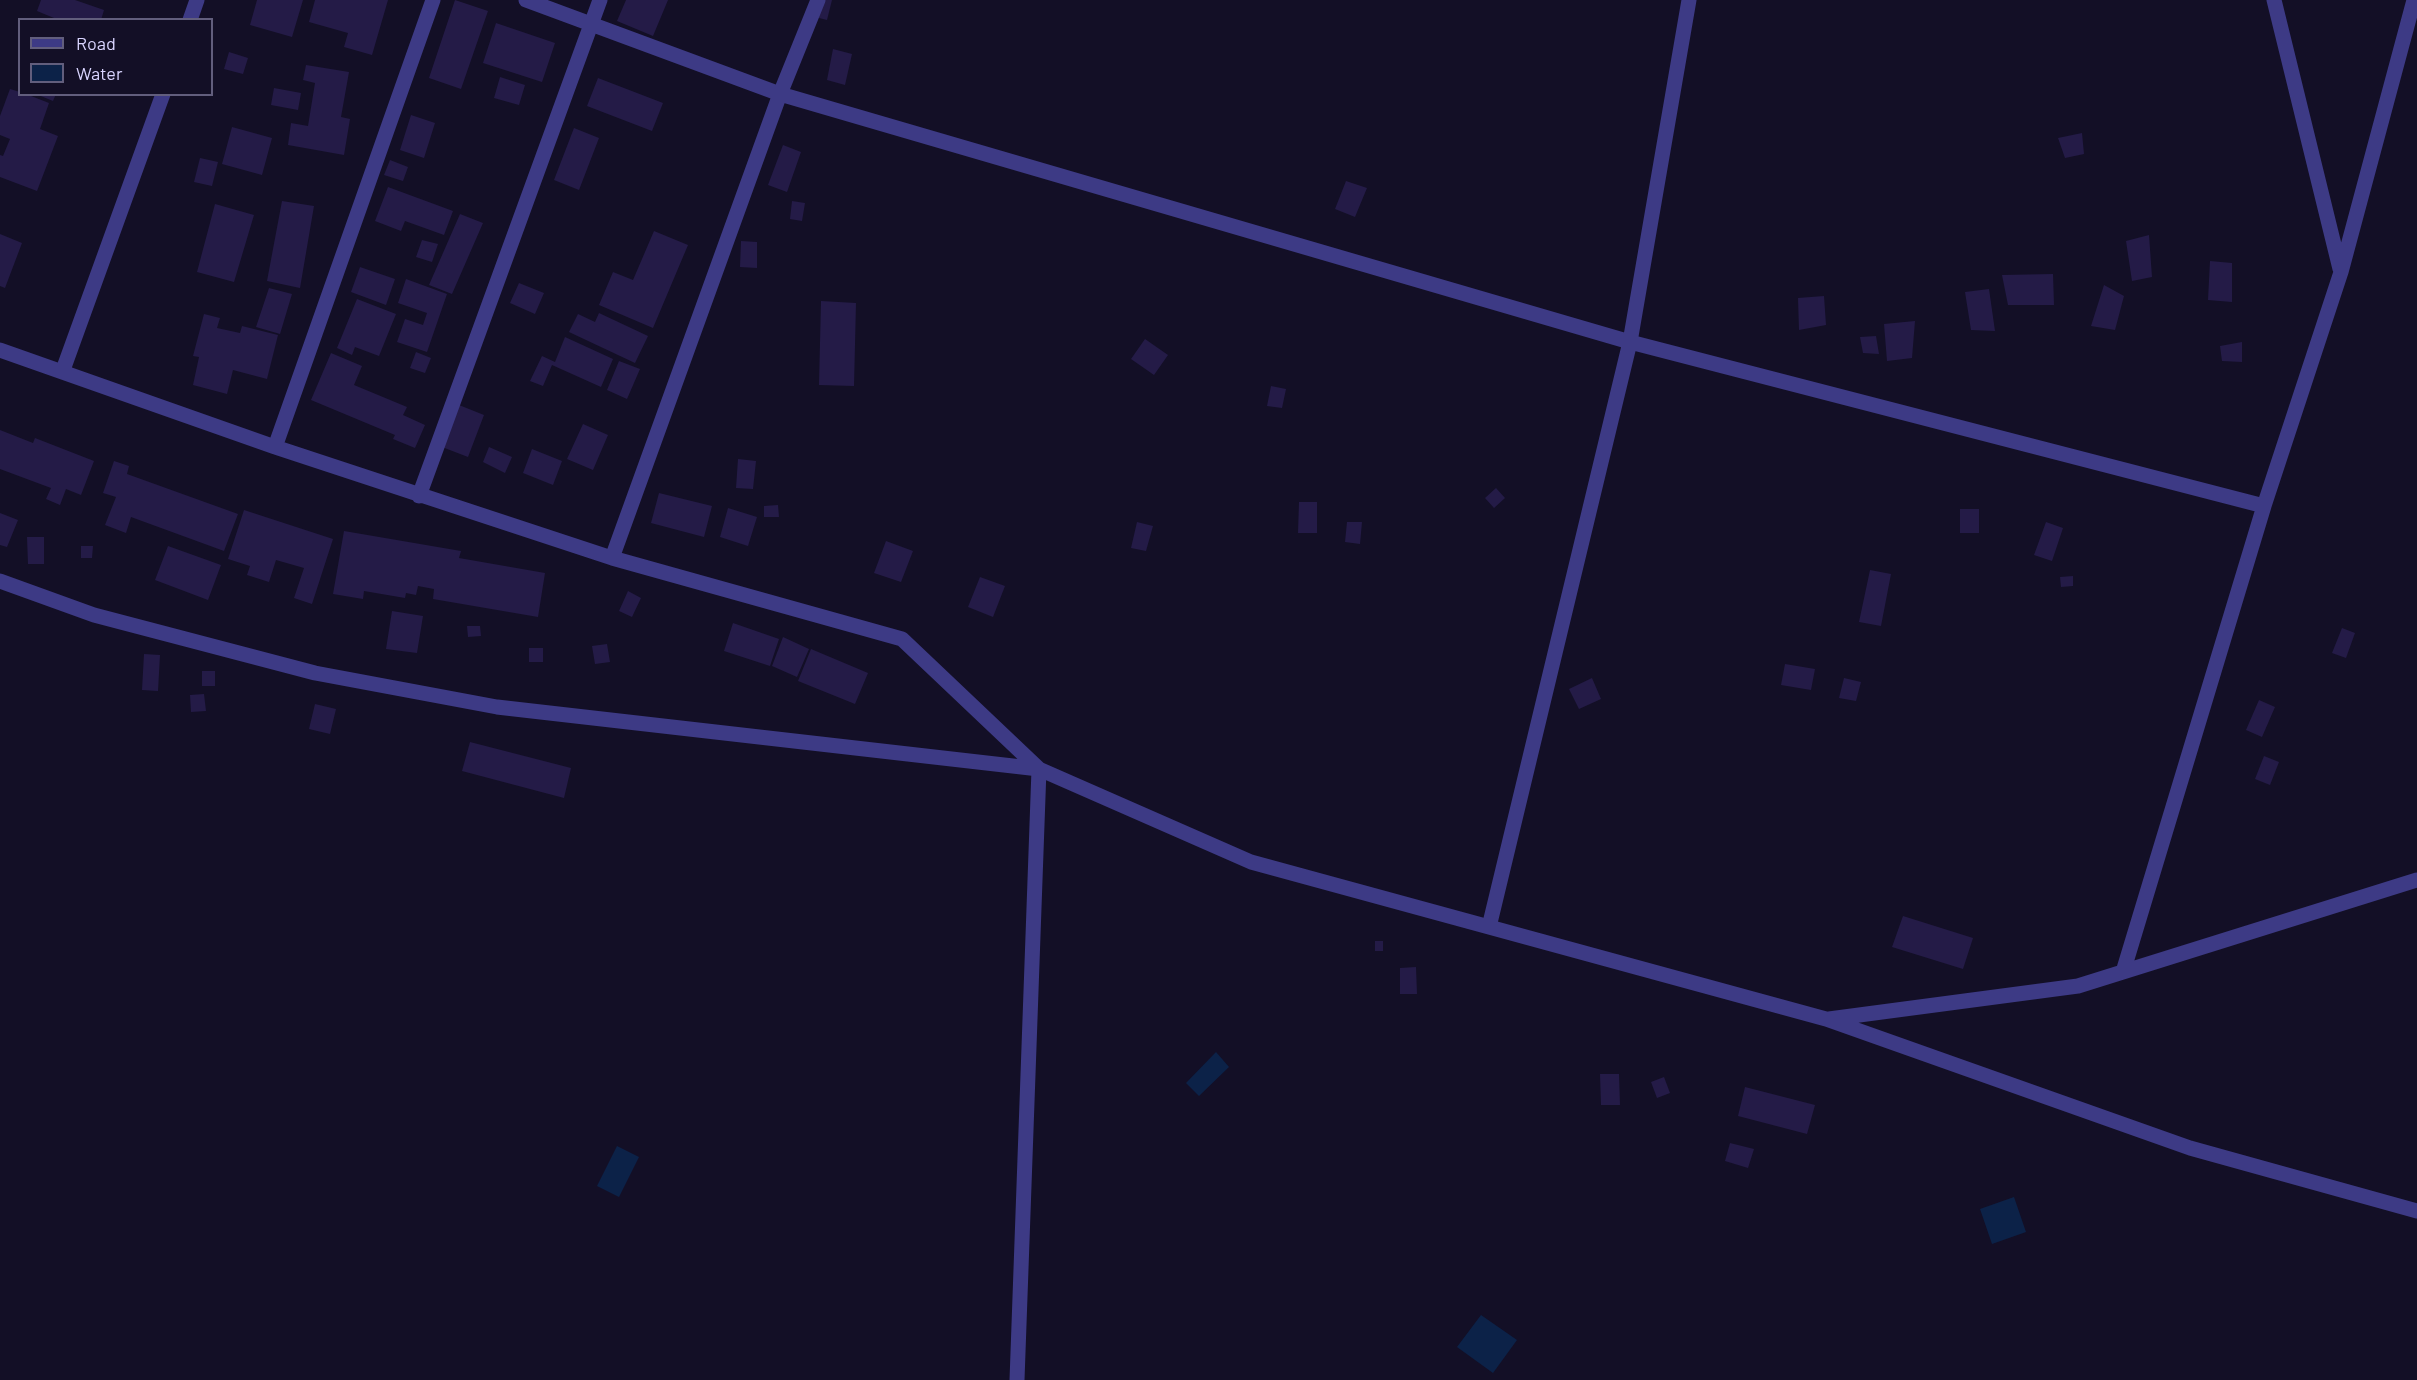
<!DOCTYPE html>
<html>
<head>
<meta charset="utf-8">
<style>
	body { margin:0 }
	#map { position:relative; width:2417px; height:1380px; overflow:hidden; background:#130f26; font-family:Barlow,sans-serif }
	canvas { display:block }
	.legend { position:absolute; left:18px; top:18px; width:195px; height:78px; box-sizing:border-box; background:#130f26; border:2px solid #625e7d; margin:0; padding:8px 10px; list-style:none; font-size:18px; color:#d9d4ff }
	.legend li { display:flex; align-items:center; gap:12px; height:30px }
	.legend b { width:30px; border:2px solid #625e7d }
</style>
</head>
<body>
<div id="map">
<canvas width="2417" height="1380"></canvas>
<ul class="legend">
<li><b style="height:8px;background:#3d3a85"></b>Road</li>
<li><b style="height:16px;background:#0c2248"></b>Water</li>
</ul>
</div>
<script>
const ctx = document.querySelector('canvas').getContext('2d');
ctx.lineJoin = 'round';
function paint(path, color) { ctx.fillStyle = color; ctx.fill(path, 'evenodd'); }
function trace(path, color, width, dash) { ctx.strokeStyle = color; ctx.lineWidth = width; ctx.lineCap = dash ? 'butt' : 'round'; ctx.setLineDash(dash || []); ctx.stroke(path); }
const water = new Path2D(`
	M1216,1052L1229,1067L1199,1096L1186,1083Z
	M617,1146L639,1157L619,1197L597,1186Z
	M2014,1197L2026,1232L1992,1244L1980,1209Z
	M1481,1315L1517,1340L1493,1373L1457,1347Z`);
const building = new Path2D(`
	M41,0H75L104,10L101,20H53L54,18L37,11Z
	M257,0H303L292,37L250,25Z
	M315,0H388L372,55L344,47L348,33L309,22Z
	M455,0L488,11L461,89L429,78Z
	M626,0H668L653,36L617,21Z
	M819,0H832L827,20L815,17Z
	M496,23L555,43L542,82L483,63Z
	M833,49L852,54L845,85L827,80Z
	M229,52L248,58L243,74L224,69Z
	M306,65L349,72L341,117L350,119L344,155L288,145L291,123L308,126L315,83L303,80Z
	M500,77L525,85L519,105L494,98Z
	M598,78L663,103L652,131L587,106Z
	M274,88L301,93L298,110L271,105Z
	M10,89L20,92V94H26L49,103L40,129L58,136L37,191L0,177V155L3,156L10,139L0,135V116Z
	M36,94H56L53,101Z
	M411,115L435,123L424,158L400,150Z
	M232,127L272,138L262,175L222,164Z
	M574,128L599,138L579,190L554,180Z
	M2082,133L2084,154L2065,158L2058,138Z
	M783,145L801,152L787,192L768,185Z
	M200,158L218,162L212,186L194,182Z
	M390,160L408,167L403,181L384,175Z
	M1346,181L1367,188L1355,217L1335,209Z
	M388,187L453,211L444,235L405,221L401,231L375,221Z
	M282,201L314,206L300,288L267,281Z
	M792,201L805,203L802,221L790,219Z
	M215,204L254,215L234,282L197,272Z
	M460,214L483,223L452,294L429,285Z
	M654,231L688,245L653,328L599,305L613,272L633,280Z
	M0,234L22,243L5,288L0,286Z
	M2149,235L2152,277L2132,281L2126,241Z
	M422,240L438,244L432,262L416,257Z
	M741,241L757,242V268L740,267Z
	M2210,261L2232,263V302L2208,300Z
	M360,267L395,279L386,305L351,292Z
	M2053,274L2054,305H2008L2002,275Z
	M406,279L447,294L427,352L397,342L405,319L423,325L427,313L398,303Z
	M519,283L544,293L535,314L510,303Z
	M2104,285L2124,296L2115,330L2091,326Z
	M269,288L292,294L280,334L256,327Z
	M1989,289L1995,331L1971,330L1965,292Z
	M1824,296L1826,325L1799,330L1798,298Z
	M357,299L396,314L379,356L355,347L352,355L337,348Z
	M821,301L856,303L854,386L819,385Z
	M599,313L648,336L635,363L569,332L578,314L595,322Z
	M204,314L220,318L217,328L240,333L242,326L278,335L267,379L233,370L227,394L193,385L199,357L193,356Z
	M1915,321L1912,358L1887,361L1884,324Z
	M1876,336L1879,354L1863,353L1860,337Z
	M565,337L613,359L601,387L552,365L543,386L530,381L542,356L555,362Z
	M1145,339L1168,355L1154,375L1131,359Z
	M2242,342V362L2222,361L2220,346Z
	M416,352L431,358L425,373L410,368Z
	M331,353L362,366L354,385L407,407L403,415L425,425L415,448L393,439L395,435L311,400Z
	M619,361L640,369L627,399L607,390Z
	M1271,386L1286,389L1282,408L1267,406Z
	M459,405L484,415L468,457L442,447Z
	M583,424L608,435L593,470L567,459Z
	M0,430L33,443L35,438L94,461L81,495L66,489L60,505L46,499L51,488L0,469Z
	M489,447L512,457L505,473L483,462Z
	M532,449L562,461L553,485L523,473Z
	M738,459L756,461L753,489L736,488Z
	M114,461L129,466L127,474L238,514L224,551L131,517L126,533L105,525L116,497L103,493Z
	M1496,488L1505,498L1494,508L1485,498Z
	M659,493L712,506L704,537L651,523Z
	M1299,502H1317V533H1298Z
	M778,505L779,517H764V506Z
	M728,508L757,517L748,546L720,537Z
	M1960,509H1979V533H1960Z
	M244,510L333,539L312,604L294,598L304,568L276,560L269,582L247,575L250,566L228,559Z
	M0,513L18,520L7,547L0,545Z
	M1137,522L1153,526L1146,551L1131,548Z
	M1347,522H1362L1360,544L1345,542Z
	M2046,522L2063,528L2052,561L2034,555Z
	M344,531L461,551L459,558L545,573L538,617L433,599L434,589L418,586L416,595L406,593L405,598L364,591L363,599L333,594Z
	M27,537H44V564H28Z
	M886,541L913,551L901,582L874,573Z
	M81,546H93L92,558H81Z
	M168,546L221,565L208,600L155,580Z
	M1870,570L1891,574L1881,626L1859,622Z
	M2073,576V586L2061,587L2060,577Z
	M980,577L1005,586L993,617L968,607Z
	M628,591L641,598L632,617L619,611Z
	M392,611L423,616L417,653L386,649Z
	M733,623L779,639L770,666L724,651Z
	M467,626H480L481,636L468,637Z
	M2342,628L2355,633L2346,658L2332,653Z
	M783,637L809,649L797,677L772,666Z
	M607,644L610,662L595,664L592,646Z
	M529,648H543V662H529Z
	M811,649L868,673L855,704L798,681Z
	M144,654L160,655L158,691L142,690Z
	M1785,664L1815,669L1811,690L1781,685Z
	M202,671H215V686H202Z
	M1592,678L1601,699L1579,709L1569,689Z
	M1844,678L1861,682L1856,701L1839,698Z
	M204,694L206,711L191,712L190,695Z
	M2259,700L2275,707L2262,737L2246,730Z
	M315,704L336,709L330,734L309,729Z
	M470,742L571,768L564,798L462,771Z
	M2264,756L2279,762L2270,785L2255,779Z
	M1903,916L1973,938L1963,969L1892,947Z
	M1375,941H1383V951H1375Z
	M1416,967L1417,994H1400V968Z
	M1600,1074H1619L1620,1105H1601Z
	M1664,1077L1670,1093L1657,1098L1651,1082Z
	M1745,1087L1815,1105L1807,1134L1738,1116Z
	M1730,1143L1754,1149L1748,1168L1725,1161Z`);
const minor = new Path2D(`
	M526,0L780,94L1630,342L2264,506
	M2274,0L2340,269
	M190,20L197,0
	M0,350L275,447L612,558L902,639L1039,769L1251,862L1826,1019L2190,1148L2417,1211
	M63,370L163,94
	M275,447L433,0
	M419,496L600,0
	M612,558L780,94L818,0
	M0,581L94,615L315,673L497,707L1039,769L1017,1380
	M1489,927L1630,342L1689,0
	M2123,972L2264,506L2341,272L2414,0
	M1829,1019L2078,986L2417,880`);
paint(water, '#0c2248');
paint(building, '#241b47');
trace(minor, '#3d3a85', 15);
</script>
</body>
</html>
